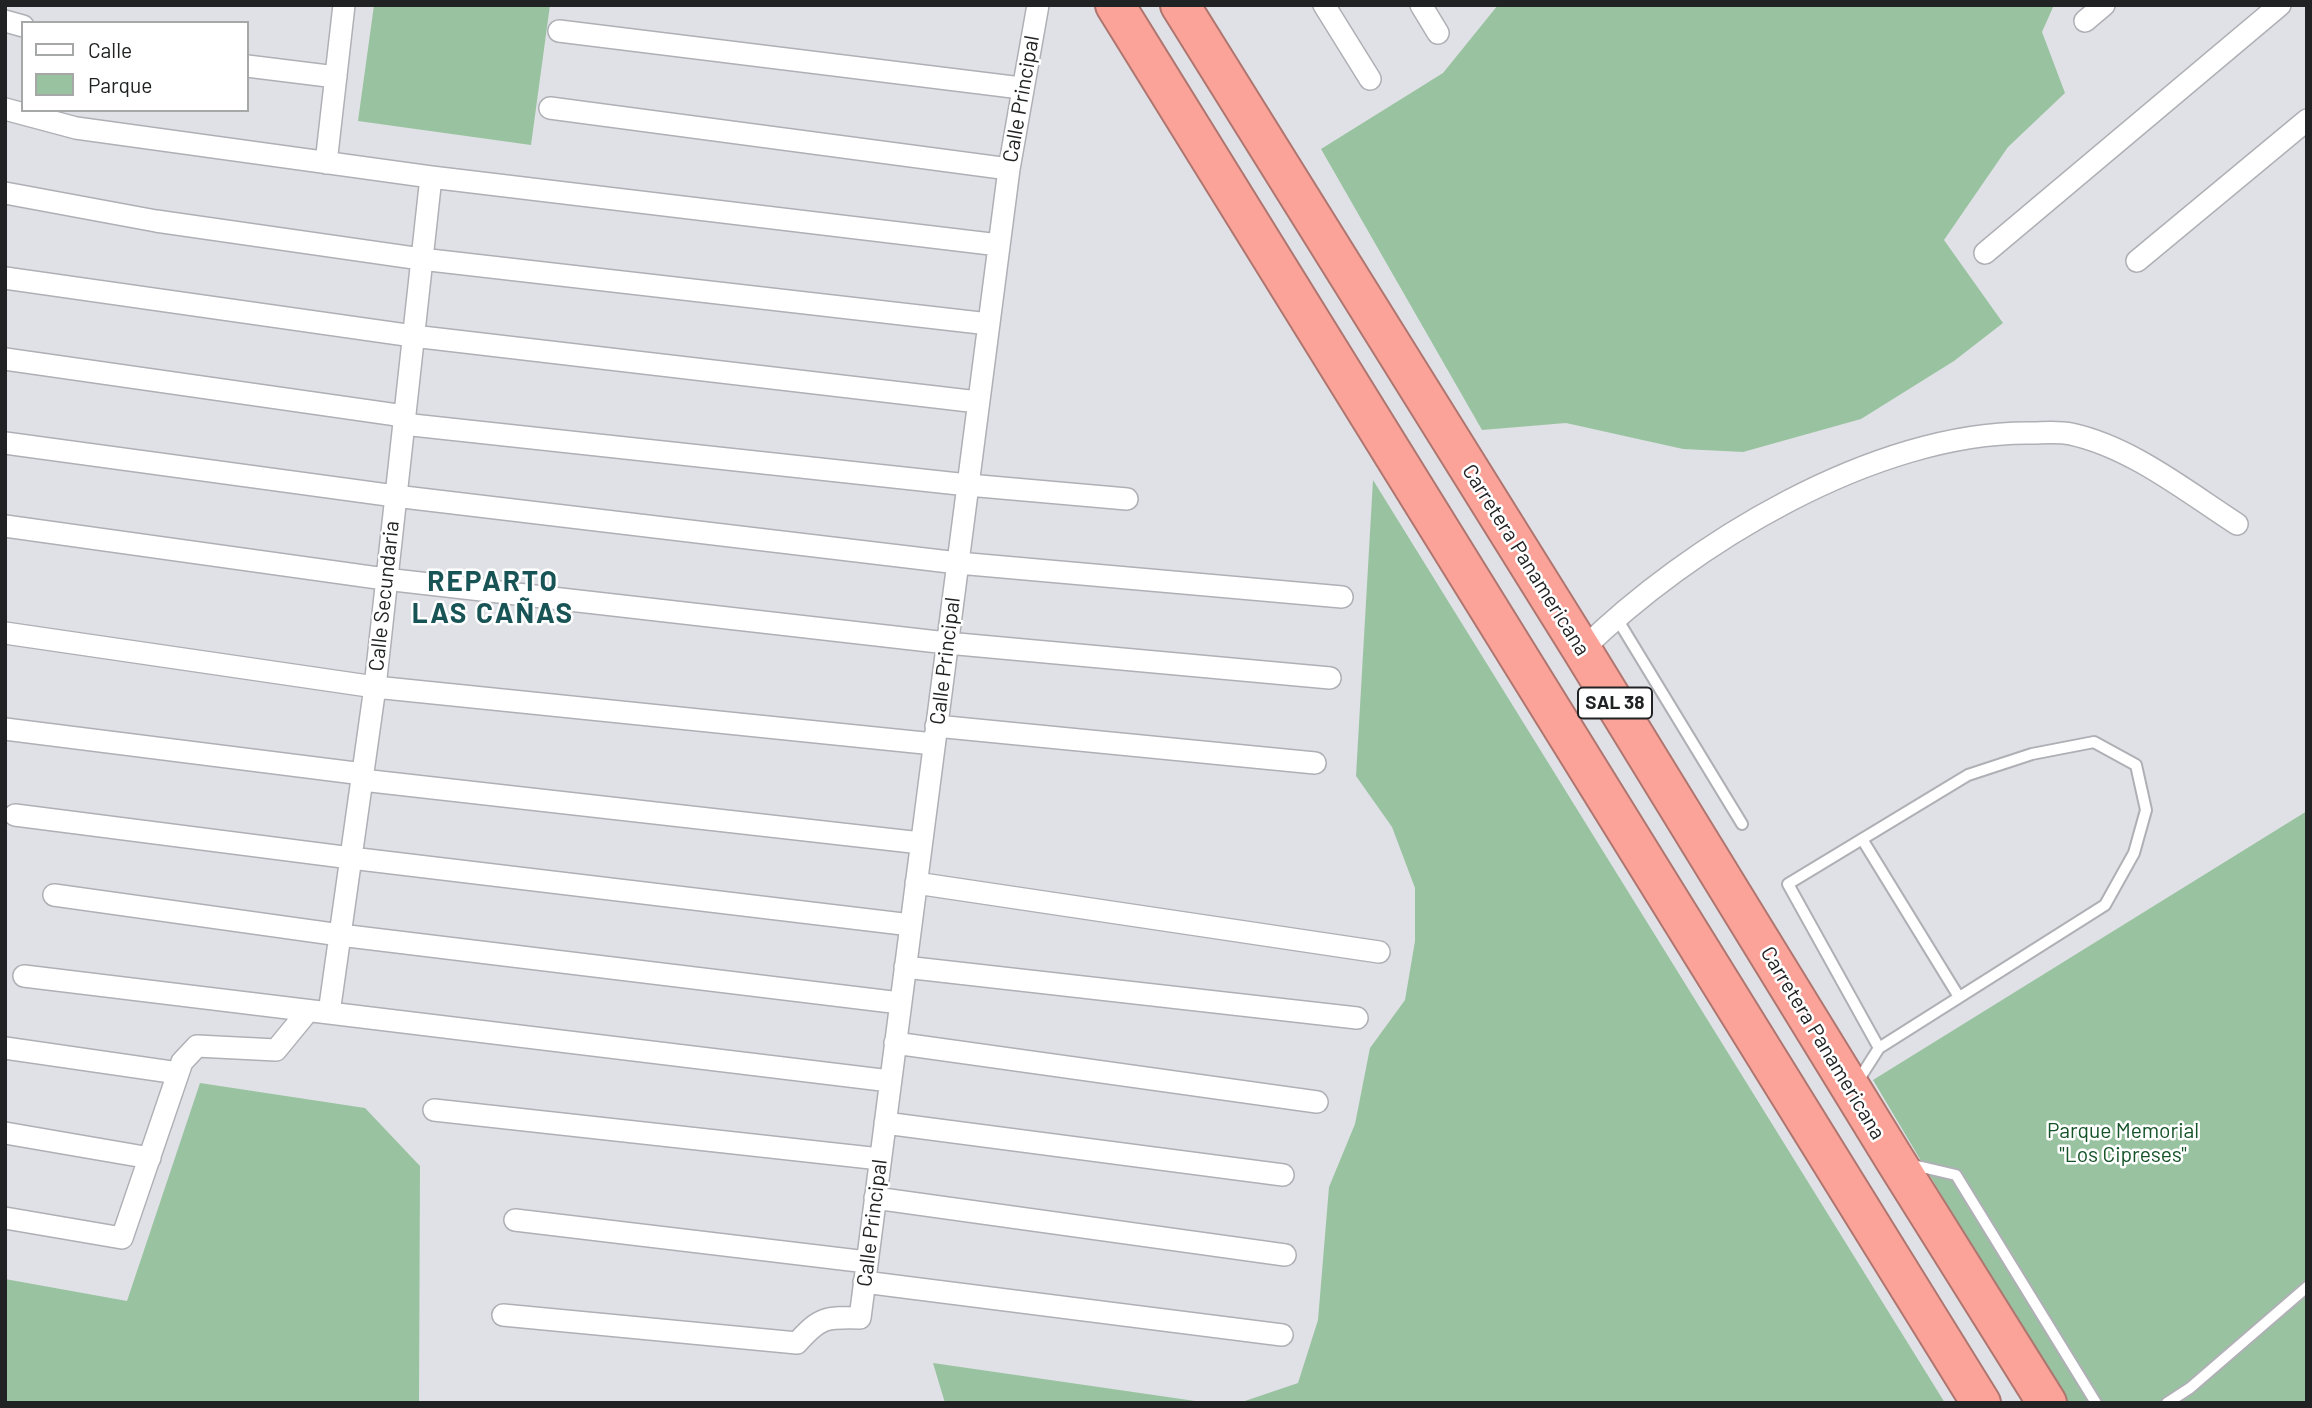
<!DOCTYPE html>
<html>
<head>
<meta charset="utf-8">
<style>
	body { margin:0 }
	#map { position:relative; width:2312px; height:1408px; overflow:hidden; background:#e0e1e6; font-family:Barlow,sans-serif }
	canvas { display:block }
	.frame { position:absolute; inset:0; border:7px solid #212223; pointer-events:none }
	.legend { position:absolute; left:21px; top:21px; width:228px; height:91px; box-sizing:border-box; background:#fff; border:2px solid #a6a7a7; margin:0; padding:9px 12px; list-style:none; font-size:21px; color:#212223 }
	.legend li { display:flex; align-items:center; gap:14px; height:35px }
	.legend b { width:35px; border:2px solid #a6a7a7 }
</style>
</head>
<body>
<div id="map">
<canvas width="2312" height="1408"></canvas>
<div class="frame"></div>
<ul class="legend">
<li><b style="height:9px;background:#fff"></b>Calle</li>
<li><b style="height:19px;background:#99c3a0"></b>Parque</li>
</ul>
</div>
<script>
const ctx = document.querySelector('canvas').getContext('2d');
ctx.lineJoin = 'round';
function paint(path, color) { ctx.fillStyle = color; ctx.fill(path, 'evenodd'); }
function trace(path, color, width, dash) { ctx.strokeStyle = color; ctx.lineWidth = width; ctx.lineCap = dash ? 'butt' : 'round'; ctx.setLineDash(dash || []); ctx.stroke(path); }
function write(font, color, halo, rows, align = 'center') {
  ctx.font = font + ' Barlow,sans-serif'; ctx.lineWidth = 5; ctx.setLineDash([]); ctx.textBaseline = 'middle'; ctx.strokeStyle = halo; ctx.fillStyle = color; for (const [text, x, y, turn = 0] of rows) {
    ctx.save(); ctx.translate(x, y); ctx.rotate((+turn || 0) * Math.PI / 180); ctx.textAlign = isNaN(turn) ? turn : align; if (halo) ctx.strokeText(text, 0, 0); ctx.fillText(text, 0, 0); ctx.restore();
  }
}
const green = new Path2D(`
	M374,5H550L531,145L358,121Z
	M1498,5H2054L2042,32L2065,93L2008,147L1944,240L2003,323L1954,361L1861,419L1743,452L1683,449L1566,423L1482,430L1321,149L1443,73Z
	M1373,480L1945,1403H1239L1298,1383L1318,1320L1329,1187L1355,1124L1370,1048L1405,1000L1415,941V888L1392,827L1356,776Z
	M2307,811V1403H2065L1873,1080Z
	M200,1083L365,1108L420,1166L419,1403H5V1279L127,1301Z
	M933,1363L1209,1403H945Z`);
const lane = new Path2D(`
	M1616,617L1742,824
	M1862,839L1959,997
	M1856,1084L1879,1048L2105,905L2134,853L2146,810L2136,765L2094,742L2032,754L1968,775L1788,884L1879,1048
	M1909,1164L1956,1175L2096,1403
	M2167,1403L2190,1388L2307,1287`);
const street = new Path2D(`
	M1324,5L1370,79
	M1421,5L1438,33
	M5,21L23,26
	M2085,21L2104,5
	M559,31L1021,88
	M247,66L336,77
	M550,108L1009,169
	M5,109L76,128L431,177L999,245
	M326,163L344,5
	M5,193L156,221L421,259L989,324
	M1985,253L2280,5
	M2137,261L2307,120
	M5,278L413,336L978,402
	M5,359L404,416
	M403,424L968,485L1127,499
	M5,443L395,496L958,563L1342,597
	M5,526L385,579L947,643L1330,678
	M5,633L375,687L934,744
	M1582,650C1690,544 1874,432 2029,433C2042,433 2058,431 2071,434C2131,447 2186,491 2237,524
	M936,726L1315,763
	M5,729L363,774
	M362,780L921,843
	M15,815L351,858L911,925
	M916,883L1379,952
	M54,895L340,935L900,1003
	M905,967L1357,1018
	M24,976L890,1081
	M329,1013L375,687L431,177
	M895,1043L1317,1102
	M5,1048L178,1073
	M434,1110L880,1159
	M885,1123L1283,1175
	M5,1133L150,1158
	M875,1198L1285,1255
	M5,1218L122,1238L182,1062L197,1046L276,1050L308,1011
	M515,1220L867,1262
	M864,1282L1282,1335
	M503,1315L797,1343C820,1317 826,1317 860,1318L1009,169L1038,5`);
const highway = new Path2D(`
	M1115,5L1981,1403
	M1180,5L1582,650L1895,1160L2047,1403`);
const shields = [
	[1615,703,74]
];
const shieldNames = [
	["SAL 38",1615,703]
];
const streetNames = [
	["Calle Principal",1021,99,-80],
	["Carretera Panamericana",1526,560,58],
	["Calle Secundaria",384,596,-84],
	["Calle Principal",945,661,-83],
	["Carretera Panamericana",1823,1043,59],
	["Calle Principal",872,1223,-83]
];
const parkNames = [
	["Parque Memorial",2123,1131],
	["\"Los Cipreses\"",2123,1155]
];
const districtNames = [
	["REPARTO",493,582],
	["LAS CAÑAS",493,614]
];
paint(green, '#99c3a0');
trace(lane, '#afb0b5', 14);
trace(street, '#afb0b5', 24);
trace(highway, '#af7670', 42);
trace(lane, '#fff', 10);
trace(street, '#fff', 21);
trace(highway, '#fba399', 38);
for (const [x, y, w] of shields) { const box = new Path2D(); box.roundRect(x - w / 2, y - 15.5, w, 31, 5); ctx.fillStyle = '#fff'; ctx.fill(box); trace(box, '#212223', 2); }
write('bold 19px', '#212223', null, shieldNames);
write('21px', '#212223', '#fff', streetNames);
write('21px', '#145327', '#fff', parkNames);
ctx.letterSpacing = '2px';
write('bold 28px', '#185455', '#fff', districtNames);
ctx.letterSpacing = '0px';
</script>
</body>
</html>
